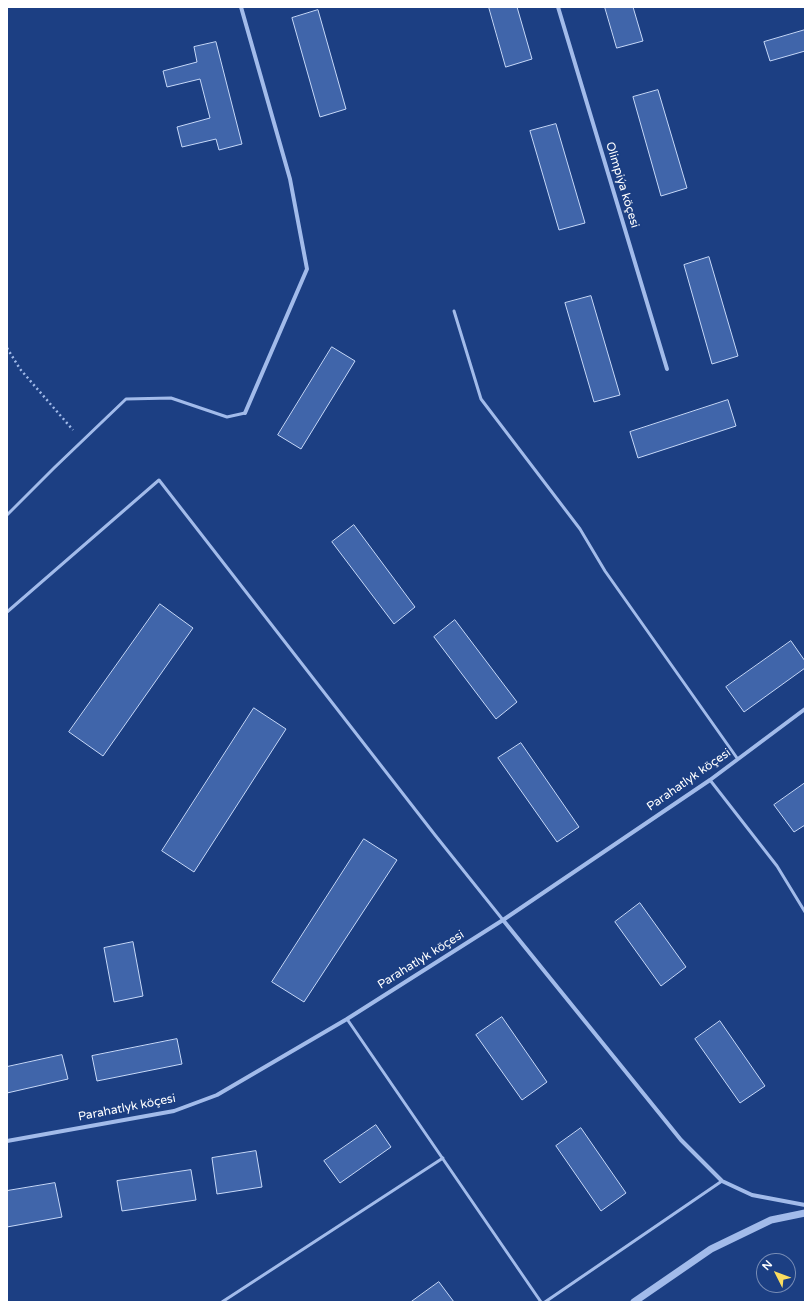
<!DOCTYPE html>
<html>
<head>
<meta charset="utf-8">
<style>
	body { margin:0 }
	#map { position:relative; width:812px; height:1309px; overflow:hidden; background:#1c3f83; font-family:"Varela Round",sans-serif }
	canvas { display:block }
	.frame { position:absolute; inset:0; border:8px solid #fff; pointer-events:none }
	.north { position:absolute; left:756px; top:1253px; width:40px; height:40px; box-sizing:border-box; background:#1c3f83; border:1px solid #778cb5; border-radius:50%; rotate:312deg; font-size:11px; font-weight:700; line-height:16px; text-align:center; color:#fff }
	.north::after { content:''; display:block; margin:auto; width:14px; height:18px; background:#fbdd5f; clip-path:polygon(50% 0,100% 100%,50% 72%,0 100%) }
</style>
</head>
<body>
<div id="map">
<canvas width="812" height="1309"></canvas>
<div class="frame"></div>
<div class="north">N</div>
</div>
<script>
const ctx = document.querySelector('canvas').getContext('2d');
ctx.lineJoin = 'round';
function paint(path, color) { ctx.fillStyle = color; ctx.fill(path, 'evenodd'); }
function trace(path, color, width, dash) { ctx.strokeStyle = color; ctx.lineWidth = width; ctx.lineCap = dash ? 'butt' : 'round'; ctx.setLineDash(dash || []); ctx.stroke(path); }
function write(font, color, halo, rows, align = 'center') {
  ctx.font = font + ' "Varela Round",sans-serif'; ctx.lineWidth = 3.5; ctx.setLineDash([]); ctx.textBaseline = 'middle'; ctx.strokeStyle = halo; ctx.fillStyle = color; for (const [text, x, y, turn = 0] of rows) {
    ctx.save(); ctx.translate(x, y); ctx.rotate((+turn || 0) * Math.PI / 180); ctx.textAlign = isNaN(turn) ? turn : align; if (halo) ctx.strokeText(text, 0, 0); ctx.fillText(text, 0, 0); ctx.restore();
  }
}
const building = new Path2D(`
	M489,7H517L532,59L506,67Z
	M605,7H633L643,41L617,48Z
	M318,10L346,109L320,117L292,18Z
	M805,30V51L770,61L764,42Z
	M216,42L242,144L219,150L216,139L182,147L177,127L210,118L200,79L167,87L163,71L197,62L194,47Z
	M658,90L687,188L661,196L633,97Z
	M556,124L585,223L559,230L530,131Z
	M709,257L738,356L712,364L684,265Z
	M591,296L620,395L594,402L565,303Z
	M332,347L355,361L301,449L278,435Z
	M728,400L736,426L638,458L630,432Z
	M354,525L415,607L394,624L332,542Z
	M160,604L193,628L103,756L69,732Z
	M455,620L517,702L496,719L434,637Z
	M791,641L805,661V668L744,712L726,687Z
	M254,708L286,729L194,872L162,851Z
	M521,743L579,827L557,842L498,758Z
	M805,783V825L794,832L774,805Z
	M364,839L397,860L304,1002L272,982Z
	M640,903L686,967L661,986L615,922Z
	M133,942L143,996L114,1002L104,948Z
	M502,1017L547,1082L522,1100L476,1035Z
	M720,1021L765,1086L740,1103L695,1039Z
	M177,1039L182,1064L97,1081L92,1056Z
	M62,1055L68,1079L7,1093V1067Z
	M376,1125L391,1147L340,1183L324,1161Z
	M581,1128L626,1193L601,1211L556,1146Z
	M256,1151L262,1187L217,1194L212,1158Z
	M191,1170L196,1200L122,1211L117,1181Z
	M55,1183L62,1217L7,1227V1191Z
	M439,1282L454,1302H411Z`);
const path = new Path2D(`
	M7,348L20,369L73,430`);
const service = new Path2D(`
	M454,311L481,399L580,529L605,571L737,758
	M7,515L54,468L126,399L171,398L227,417L245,413
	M7,612L159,480L435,835L503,920
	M710,780L777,866L805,912
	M347,1019L541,1302
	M222,1302L443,1158
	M545,1302L722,1181`);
const minor = new Path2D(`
	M241,7L290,179L307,269L245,413
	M558,7L667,369
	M503,920L681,1140L722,1181L752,1195L805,1205
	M7,1141L174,1111L217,1095L347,1019L503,920L710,780L805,709`);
const tertiary = new Path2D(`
	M634,1302L711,1249L771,1220L805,1213`);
const streetNames = [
	["Olimpiýa köçesi",622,185,73],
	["Parahatlyk köçesi",689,780,-35],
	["Parahatlyk köçesi",421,960,-32],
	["Parahatlyk köçesi",127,1108,-11]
];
paint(building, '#4065aa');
trace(building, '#c6d8f8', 1);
trace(path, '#a2bbea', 2.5, [2, 3]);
trace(service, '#a2bbea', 3);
trace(minor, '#a2bbea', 4);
trace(tertiary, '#a2bbea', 7);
write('12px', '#fff', '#1c3f83', streetNames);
</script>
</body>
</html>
